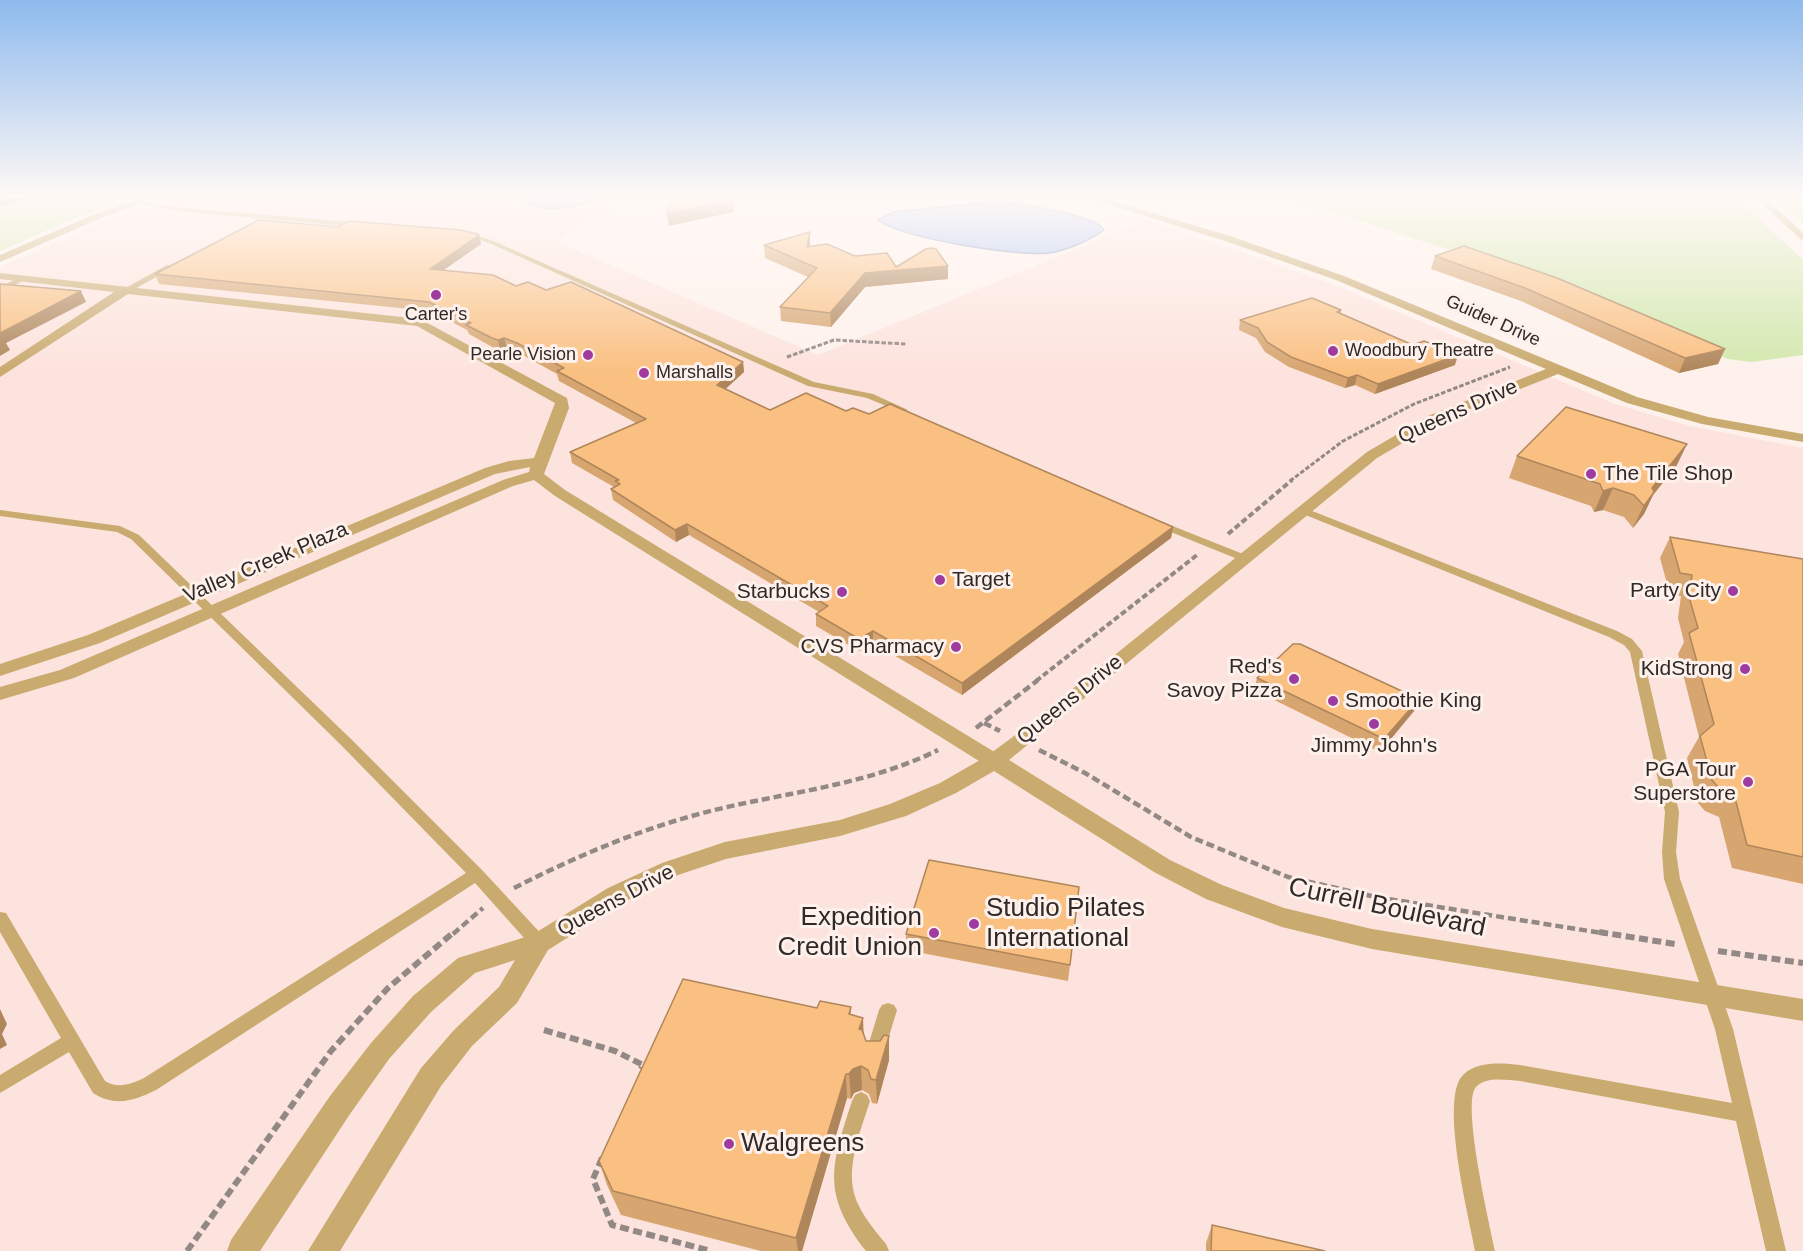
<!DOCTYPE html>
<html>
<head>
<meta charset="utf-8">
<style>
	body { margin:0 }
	canvas { display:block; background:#fef1ec }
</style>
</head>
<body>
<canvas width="1803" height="1251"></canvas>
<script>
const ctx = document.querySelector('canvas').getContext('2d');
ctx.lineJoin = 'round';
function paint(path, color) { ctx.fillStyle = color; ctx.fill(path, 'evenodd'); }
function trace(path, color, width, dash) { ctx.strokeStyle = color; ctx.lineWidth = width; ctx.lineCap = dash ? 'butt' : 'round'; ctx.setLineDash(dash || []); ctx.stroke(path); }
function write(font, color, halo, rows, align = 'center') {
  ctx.font = font + ' Helvetica,sans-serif'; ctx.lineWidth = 6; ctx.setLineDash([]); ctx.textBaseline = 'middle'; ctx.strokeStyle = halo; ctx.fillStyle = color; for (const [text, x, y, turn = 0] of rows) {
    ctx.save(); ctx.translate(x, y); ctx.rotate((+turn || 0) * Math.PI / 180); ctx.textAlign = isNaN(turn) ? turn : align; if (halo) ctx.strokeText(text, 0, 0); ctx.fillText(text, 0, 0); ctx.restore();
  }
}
const commercial = new Path2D(`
	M178,196H642L580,226L557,242L818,355L1147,220L1330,283L1615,404L1690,426L1803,448V1251H0V267L108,219Z`);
const green = new Path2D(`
	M48,196H141L80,216L0,251V206Z
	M1270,196H1735L1803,260V355L1752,362L1728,359L1469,256L1335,213Z
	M1771,196H1803V224Z`);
const water = new Path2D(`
	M514,196H604C576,208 540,217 514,196Z
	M990,202C1010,201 1095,214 1104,230C1091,240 1065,251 1049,253C1018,257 901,238 878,220L893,212Z`);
const pathFar4 = new Path2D(`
	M1053,196L1072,201`);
const pathFar3 = new Path2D(`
	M787,357L834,340L906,344
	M1290,481L1343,441L1414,404L1510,367`);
const pathFar2 = new Path2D(`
	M1228,534L1292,480
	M1036,681L1197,555`);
const pathFar1 = new Path2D(`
	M984,723L1000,731
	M976,728L1038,680
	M1039,750L1085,773L1191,837L1288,877L1376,897L1608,934
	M514,888C581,854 649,825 723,808C796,791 869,784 938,750
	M453,934L483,908`);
const path = new Path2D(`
	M1599,932L1675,944
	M1718,951L1803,963
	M544,1030L615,1051L643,1065L641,1069
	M602,1158L593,1179L612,1225L711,1251
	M187,1251L331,1051L388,988L454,932`);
const service = new Path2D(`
	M140,200L174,207L360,223L363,225L360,227L174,211L138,203V201Z
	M467,232L493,241L814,382L873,394L908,410L903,413L867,398L808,386L489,243L465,235V233Z
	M167,265L174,267L131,291L124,289Z
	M22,276L29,278L0,292V287Z
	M1302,507L1617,631L1632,639L1642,651L1679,812L1676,852L1680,879L1733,1029L1786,1251H1766L1736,1121L1520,1081C1507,1080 1486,1076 1476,1087C1461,1103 1490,1226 1495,1251H1475C1469,1217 1439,1099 1463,1075C1477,1061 1502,1063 1520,1065L1732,1103L1715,1029L1664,879L1662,852L1665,812L1630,652L1624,645L1609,637L1298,512L1297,510L1298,508Z
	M0,510L120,526L139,535L351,739L482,870L545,938L547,943L545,948L539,950L533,948L475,883L156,1090C134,1101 115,1107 93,1093L69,1052L0,1093V1075L61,1038L0,932V912L6,913L105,1081C118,1089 131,1084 144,1078L466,873L341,745L131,539L117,532L0,516Z
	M1160,521L1248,556L1250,558L1248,560H1240L1156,526L1155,524L1156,522Z
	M888,1003L894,1005L897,1010L883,1056L880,1062L874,1064L868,1062L865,1056L879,1010L882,1005Z
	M861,1092L867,1095L870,1101C860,1133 842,1174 859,1206C866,1220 876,1232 886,1244L889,1251H866C821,1193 831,1166 852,1101L855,1095Z`);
const minor = new Path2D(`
	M0,273L420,319L567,398L569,408L544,474L565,490L1001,756L1004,761L1001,766L994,768L987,766L555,496L534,480L513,486L74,678L0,700V687L60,670L503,480L529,472L530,467L495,474L100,643L0,676V664L88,635L485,468L509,461L534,458L555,403L417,326L128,294L0,377V367L114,292L0,279Z`);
const tertiary = new Path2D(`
	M147,196H162L101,218L0,262V255L95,214Z
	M1081,196H1097L1230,236L1344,276L1637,397L1708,417L1803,434V442L1702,424L1627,403L1558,374L1440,421L1377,458L1009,760L1170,860L1222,885L1284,908L1372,929L1803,999V1021L1372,949L1282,927L1206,899L1154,872L994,771L956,793L906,816L840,836L726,859L678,875L624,902L548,950L517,1003L472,1046L441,1086L340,1251H308L421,1068L454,1030L499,987L515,960L475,973L431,1012L389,1059L350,1114L260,1251H227L231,1240L330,1096L371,1043L413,996L458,958L532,935L608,888L662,863L725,842L840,820L890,804L940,783L987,756L1014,736L1367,452L1430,415L1546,369L1336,280L1222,240Z
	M1753,196H1763L1803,233V241Z`);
const motorway = new Path2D(`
	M19,196H39L0,206V200Z`);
const wall = new Path2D(`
	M338,227L479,235L481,244L444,270L516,286L546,290L743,362L744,372L725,389L770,410L846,411L869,414L1173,527L1171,538L962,695L873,643L859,651L816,626V614L819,612L689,535L676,542L613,500L611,489L614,487L572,463L570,452L636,423L559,381L557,374L519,353L507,348L500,350L494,348L469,334L467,330L431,311L159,284L155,274Z
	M810,232V247L855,256L896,267L948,266V279L865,287L831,327L781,321L780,307L808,277L765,258L764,245Z
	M1435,256L1725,349L1718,364L1679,373L1521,301L1431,269Z
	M1341,310V313L1455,365L1375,394L1355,385L1345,388L1289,367L1265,352L1256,338L1239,330L1240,320Z
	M1517,456L1677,465L1653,495L1644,514L1633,528L1624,517L1603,510L1594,512L1591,506L1509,478Z
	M1670,537L1803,559V884L1732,868L1719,817L1705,811L1698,803L1687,758L1699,737L1678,654L1684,642L1678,618L1681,596L1670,594L1660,558Z
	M1257,678L1414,711L1380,752L1254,690Z
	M906,934L1070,965L1068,981L906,950Z
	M851,1007V1015L864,1033L866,1041H880L889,1036V1060L877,1104L872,1103L869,1094L862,1090L854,1093L851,1099L847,1098L802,1251H761L621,1215L607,1185L599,1161L817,1008Z
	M1212,1225L1325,1251H1206V1243Z`);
const shadedWall = new Path2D(`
	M733,199L734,212L669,226L667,214Z
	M810,232V245L808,261L807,247Z
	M479,235L481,244L432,278L430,269Z
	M948,266V279L865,287L831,327L830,313L865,273Z
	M81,291L86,302L6,343L10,350L0,356V333Z
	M504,338L507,348L500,350L498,340Z
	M1725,349L1718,364L1679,373L1685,358Z
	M1458,355L1455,365L1375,394L1378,384Z
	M743,362L744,372L718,396L717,385Z
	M1357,375L1355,385L1345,388L1348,378Z
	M1687,444L1677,465L1653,495L1644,514L1633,528L1652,488Z
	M1613,488L1603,510L1594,512L1603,491Z
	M687,524L689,535L676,542L675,530Z
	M1173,527L1171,538L962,695V683Z
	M873,631V643L859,651V639Z
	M1419,699L1414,711L1380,752L1384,739Z
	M0,1009L7,1024L2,1034L7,1045L0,1049Z
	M863,1018L864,1042L859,1029Z
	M889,1036V1060L877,1104L876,1080Z
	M861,1066L862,1090L854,1093L851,1099L849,1074L853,1069Z
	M846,1074L847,1098L802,1251H798L796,1238Z`);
const building = new Path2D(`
	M671,196H720L733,199L667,214Z
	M259,220L338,227L349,221L461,230L477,234L479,235L430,269L493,275L516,286L528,282L546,290L571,282L743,362L717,385L770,410L806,393L846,411L853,408L869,414L890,404L1173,527L962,683L873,631L859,639L816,614L828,606L687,524L675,530L611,489L620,484L615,481L619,480L570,452L646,419L557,371L564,368L517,343L504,338L498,340L492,338L466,325L471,323L429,302L155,274Z
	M810,232L807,247L827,244L855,256L887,253L896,267L926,249L931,248L936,249L948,266L865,273L830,313L780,307L817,268L764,245Z
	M1464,246L1557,278L1725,349L1685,358L1525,288L1435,256Z
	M0,284L81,291L0,333Z
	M1312,298L1341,310L1337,312L1413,345L1424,341L1458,355L1378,384L1357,375L1348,378L1291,357L1267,342L1258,328L1240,320Z
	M1566,407L1687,444L1652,488L1654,492L1644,506L1634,495L1613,488L1603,491L1600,484L1517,456Z
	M1670,537L1803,559V857L1747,845L1734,794L1719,788L1712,780L1700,736L1714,724L1689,633L1698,628L1689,597L1692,575L1680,573Z
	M1293,644H1300L1419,699L1384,739L1257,678Z
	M929,860L1079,887L1070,965L906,934Z
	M683,979L817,1008L820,1001L851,1007L849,1014L863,1018L859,1029L862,1030L866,1041H880L884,1035L889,1036L876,1080L871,1079L868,1070L861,1066L853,1069L849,1074H846L796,1238L613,1191L599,1161Z
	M1212,1225L1325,1251H1211Z`);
const markers = [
	[436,295,6,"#9f3a9f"],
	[1333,351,6,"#9f3a9f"],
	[588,355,6,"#9f3a9f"],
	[644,373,6,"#9f3a9f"],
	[1591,474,6,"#9f3a9f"],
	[940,580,6,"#9f3a9f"],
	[1733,591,6,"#9f3a9f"],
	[842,592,6,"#9f3a9f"],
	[956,647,6,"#9f3a9f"],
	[1745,669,6,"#9f3a9f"],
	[1294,679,6,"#9f3a9f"],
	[1333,701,6,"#9f3a9f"],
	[1374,724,6,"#9f3a9f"],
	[1748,782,6,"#9f3a9f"],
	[974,924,6,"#9f3a9f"],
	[934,933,6,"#9f3a9f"],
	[729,1144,6,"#9f3a9f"]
];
const farPoinames = [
	["Carter's",436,315,"center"],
	["Woodbury Theatre",1345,351],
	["Pearle Vision",576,355,"right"],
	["Marshalls",656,373]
];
const farStreetnames = [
	["Guider Drive",1493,321,24]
];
const streetNames = [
	["Queens Drive",1458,412,-24],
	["Valley Creek Plaza",266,563,-23],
	["Queens Drive",1070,700,-39],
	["Queens Drive",616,901,-28]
];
const poiNames = [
	["The Tile Shop",1603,474,"left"],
	["Target",952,580,"left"],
	["Party City",1721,591],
	["Starbucks",830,592],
	["CVS Pharmacy",944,647],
	["Red's",1282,667],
	["Savoy Pizza",1282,691],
	["KidStrong",1733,669],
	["Smoothie King",1345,701,"left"],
	["Jimmy John's",1374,746,"center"],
	["PGA Tour",1736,770],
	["Superstore",1736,794]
];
const nearStreetnames = [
	["Currell Boulevard",1387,908,12]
];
const nearPoinames = [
	["Studio Pilates",986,909],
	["International",986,939],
	["Expedition",922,918,"right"],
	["Credit Union",922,948,"right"],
	["Walgreens",741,1144]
];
paint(commercial, '#fde3dd');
paint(green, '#d2e8ad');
paint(water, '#a8c3f5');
trace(water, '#8495b7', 1.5);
trace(pathFar4, '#928885', 2, [4, 1.5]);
trace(pathFar3, '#928885', 3, [4.5, 2]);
trace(pathFar2, '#928885', 4, [6, 3]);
trace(pathFar1, '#928885', 4.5, [8, 4]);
trace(path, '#928885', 6, [9, 4.5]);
paint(service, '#c9aa6f');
paint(minor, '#c9aa6f');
paint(tertiary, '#c9aa6f');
paint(motorway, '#755c29');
paint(wall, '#d7a570');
paint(shadedWall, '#af865b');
paint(building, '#fac082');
trace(building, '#af865b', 1.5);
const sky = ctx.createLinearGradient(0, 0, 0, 372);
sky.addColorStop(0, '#8ebaed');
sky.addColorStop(0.53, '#fff9f6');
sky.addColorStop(1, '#fff9f600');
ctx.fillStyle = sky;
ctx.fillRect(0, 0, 1803, 372);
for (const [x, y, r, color] of markers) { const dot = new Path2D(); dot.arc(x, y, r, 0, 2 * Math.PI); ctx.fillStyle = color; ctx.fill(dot); trace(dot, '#fef1ec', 2); }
write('18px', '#2f2927', '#fef1ec', farPoinames, 'left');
write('18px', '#2f2927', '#fef1ec', farStreetnames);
write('21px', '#2f2927', '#fef1ec', streetNames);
write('21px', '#2f2927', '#fef1ec', poiNames, 'right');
write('26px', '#2f2927', '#fef1ec', nearStreetnames);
write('26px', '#2f2927', '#fef1ec', nearPoinames, 'left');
</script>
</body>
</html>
